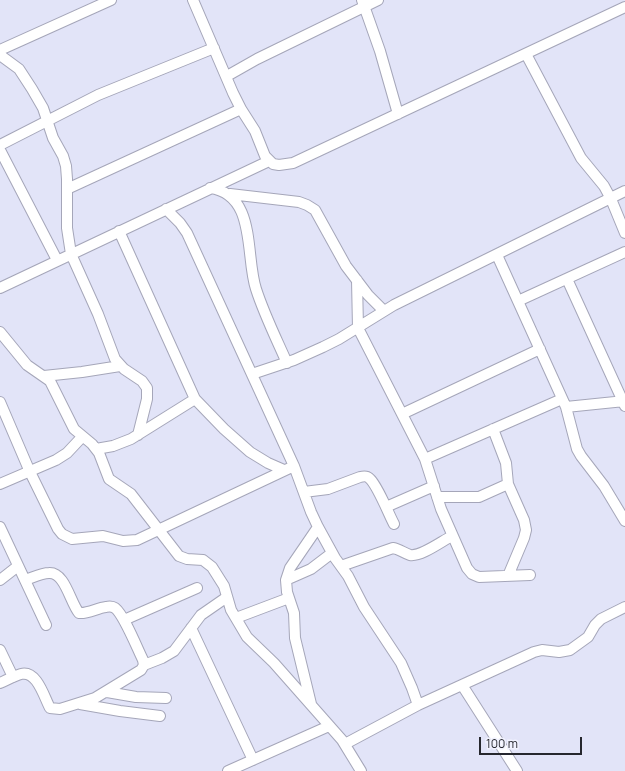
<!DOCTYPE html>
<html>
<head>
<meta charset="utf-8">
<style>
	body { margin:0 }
	#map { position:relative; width:625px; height:771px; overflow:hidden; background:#e2e4f8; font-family:Manrope,sans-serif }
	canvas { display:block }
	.scale { position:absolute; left:479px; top:737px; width:103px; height:18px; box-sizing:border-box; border:2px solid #26272e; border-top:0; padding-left:5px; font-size:12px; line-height:14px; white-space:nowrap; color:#26272e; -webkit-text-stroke:3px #f1f2fe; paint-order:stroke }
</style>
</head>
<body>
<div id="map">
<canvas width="625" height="771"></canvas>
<div class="scale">100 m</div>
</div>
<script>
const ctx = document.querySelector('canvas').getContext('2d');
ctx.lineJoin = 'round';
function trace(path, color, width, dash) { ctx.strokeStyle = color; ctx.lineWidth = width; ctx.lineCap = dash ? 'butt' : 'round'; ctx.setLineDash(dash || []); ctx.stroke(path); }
const minor = new Path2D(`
	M193,0L233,93L241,109L255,131L265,156L273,164L279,165L293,163L625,7
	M362,0L380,51L398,114
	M0,50L111,0
	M526,54L581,158L604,186L611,199L625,233
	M0,55L19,69L32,89L43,108L53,138L63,156L66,166L67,179V228L71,254L98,314L115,359L124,369L142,381L147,388V399L138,435
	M227,76L257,59L378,0
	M0,145L98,95L214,48
	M0,150L57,260
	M210,188C257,194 245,256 256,289C264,314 276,338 287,363
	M67,189L241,109
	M230,194L299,202L307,205L315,210L346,266L368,295L384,311
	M166,209L180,223L187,233L294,466L311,512L318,527L335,558L348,576L364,607L401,663L412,688L418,705
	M119,231L195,399L224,429L250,452L268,463L284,470
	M497,255L566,407L577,449L581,456L604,486L625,521
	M567,279L625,406
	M357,280L358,328L425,459L441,509L467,568L472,574L479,577L530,575
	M0,288L269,161
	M518,301L625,252
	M0,332L27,365L50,381L74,429L92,444L99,453L109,479L131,494L179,556L187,559L203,560L212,567L224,586L231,610L247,637L274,663L342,740L361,771
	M252,374L294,360L323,347L339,339L394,305L625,191
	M44,376L82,372L120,366
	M0,402L30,472L58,529L62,534L72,539L103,536L123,541L137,540L294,466
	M566,407L625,401
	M402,414L540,349
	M493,429L506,463L508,484L524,520L526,530L524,538L508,576
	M96,449L113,446L131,439L195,399
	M425,459L562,399
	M0,484L56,460L67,453L82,437
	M304,492L328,489L360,477C364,476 367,476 369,478C377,484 389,515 394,524
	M437,497H479L508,484
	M386,507L434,486
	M0,527L46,625
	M341,566L393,548C399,549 404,553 410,555C421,557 442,541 452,536
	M0,580L18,566
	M286,580L311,569L332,553
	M236,618L289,598
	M124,620L197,588
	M191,628L253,760
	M0,650L13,677
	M144,665L162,658L174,651L201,615L227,597
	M0,683C7,680 14,676 21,674C37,670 44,697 50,708L60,709L95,698L141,670L144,665L143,660C137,648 124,615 115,608C112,606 110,606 106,607C97,608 88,614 79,613C70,602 65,572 49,573C41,573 32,578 25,580
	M462,685L517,771
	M107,692L136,697L166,698
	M80,704L120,711L160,716
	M311,704L295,638L294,613L287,592L286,580L290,568L318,527
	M345,744L418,705L534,652L542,650L559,652L570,650L588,637L595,625L601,619L625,607
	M228,771L329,726`);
trace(minor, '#a5a6b9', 12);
trace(minor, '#fff', 10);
</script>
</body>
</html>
